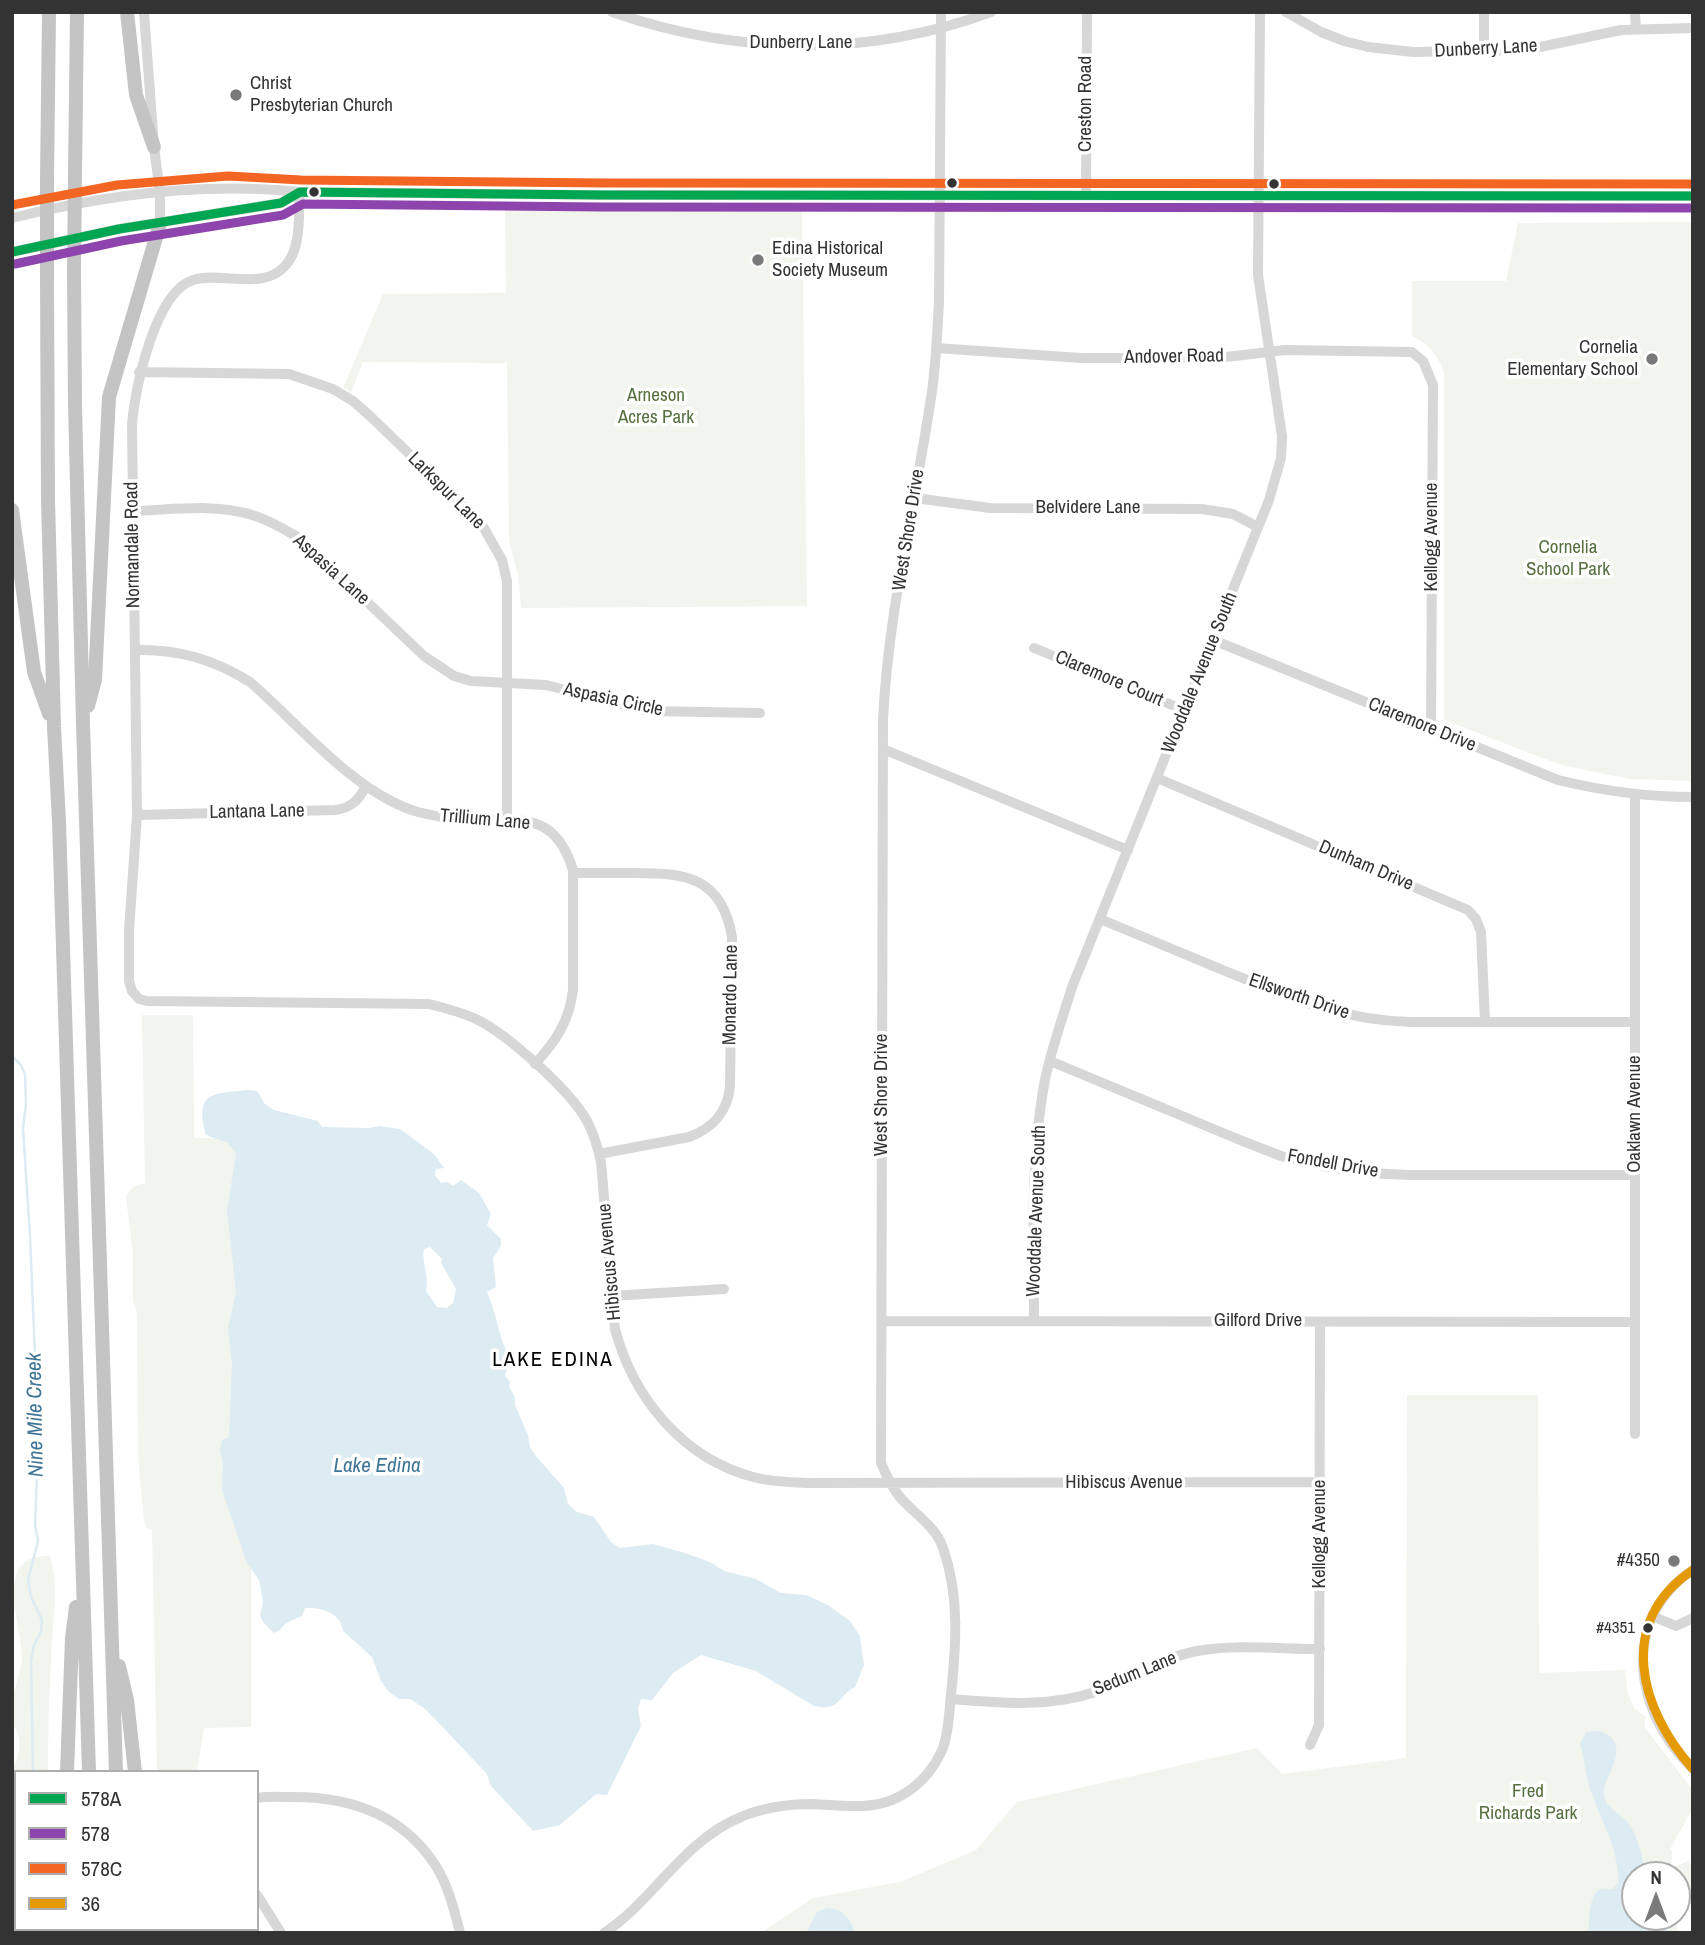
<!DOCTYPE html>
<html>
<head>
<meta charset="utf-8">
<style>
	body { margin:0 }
	#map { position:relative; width:1705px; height:1945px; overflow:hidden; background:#fff; font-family:"Archivo Narrow",sans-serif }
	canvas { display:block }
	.frame { position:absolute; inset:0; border:14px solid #333; pointer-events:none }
	.legend { position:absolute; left:14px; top:1770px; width:245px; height:161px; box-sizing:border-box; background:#fff; border:2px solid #adadad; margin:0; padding:9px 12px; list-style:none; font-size:21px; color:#333 }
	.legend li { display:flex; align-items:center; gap:14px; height:35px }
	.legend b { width:35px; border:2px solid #adadad }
	.north { position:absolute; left:1621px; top:1861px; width:70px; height:70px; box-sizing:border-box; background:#fff; border:2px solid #adadad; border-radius:50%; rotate:0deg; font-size:19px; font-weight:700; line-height:28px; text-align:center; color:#333 }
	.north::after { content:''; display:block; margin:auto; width:24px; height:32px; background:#7a7a7a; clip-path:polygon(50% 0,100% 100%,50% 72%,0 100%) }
</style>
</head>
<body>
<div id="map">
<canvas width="1705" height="1945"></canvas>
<div class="frame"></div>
<ul class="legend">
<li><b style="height:9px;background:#00a651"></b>578A</li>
<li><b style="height:9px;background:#8e44ad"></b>578</li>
<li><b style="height:9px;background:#f26522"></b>578C</li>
<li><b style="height:9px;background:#e39a05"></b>36</li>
</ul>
<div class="north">N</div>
</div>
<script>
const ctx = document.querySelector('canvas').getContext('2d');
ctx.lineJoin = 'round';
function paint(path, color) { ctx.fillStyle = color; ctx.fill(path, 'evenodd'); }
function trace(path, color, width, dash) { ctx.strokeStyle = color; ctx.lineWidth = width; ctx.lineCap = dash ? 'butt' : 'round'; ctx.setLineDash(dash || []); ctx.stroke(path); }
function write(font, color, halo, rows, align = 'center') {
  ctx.font = font + ' "Archivo Narrow",sans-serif'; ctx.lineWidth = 7; ctx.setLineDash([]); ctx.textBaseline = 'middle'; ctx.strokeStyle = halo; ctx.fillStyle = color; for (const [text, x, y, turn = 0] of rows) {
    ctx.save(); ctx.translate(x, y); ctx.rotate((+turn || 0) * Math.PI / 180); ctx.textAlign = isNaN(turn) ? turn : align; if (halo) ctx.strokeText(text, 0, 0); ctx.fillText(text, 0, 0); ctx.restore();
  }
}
const green = new Path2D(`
	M505,207L802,208L807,606L521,608L518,575L509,541L507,363L363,362L351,392L343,388L383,294L506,293Z
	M1693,222V781L1630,779L1561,765L1444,720V372C1437,355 1429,344 1412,336V281H1506L1518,223Z
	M142,1015H193L194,1138H251V1727L204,1728L197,1772H157L152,1530L147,1528L144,1521L138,1457L137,1314L133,1300V1254L126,1197C129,1189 136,1183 145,1184Z
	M1407,1395H1538L1539,1673L1625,1670L1628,1695L1635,1709L1646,1717L1644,1726L1693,1791V1808L1670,1849L1672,1851L1671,1865L1677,1866L1689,1860V1864L1693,1863V1904L1677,1905V1875H1635V1917H1676L1677,1933H761L813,1898L900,1882L976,1850L1017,1802L1257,1748L1282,1774L1406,1758Z
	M44,1556H50C60,1589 52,1625 51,1658C49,1696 48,1734 48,1772H16V1929H27L26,1933H12V1768C19,1759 22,1743 17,1732C15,1726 13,1728 12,1722C8,1700 20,1680 22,1658C23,1633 0,1576 28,1560C32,1558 39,1557 44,1556Z`);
const water = new Path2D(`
	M247,1090L257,1091L265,1104L274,1110L318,1121L322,1127L369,1128L379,1126L400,1129L434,1154L444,1168L436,1169L435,1175L441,1183L447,1182L453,1186L461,1180L479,1193L491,1214L487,1225L501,1239V1246L493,1258L496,1287L487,1292C497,1314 499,1340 510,1358L505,1376L510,1382L509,1387L515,1397V1405L528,1435L530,1447L536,1456L564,1488L568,1504L577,1512L594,1517L611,1542L620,1548L653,1544L685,1553L710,1562L724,1571L756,1579L781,1593L806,1595L828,1605L850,1621L860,1636L864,1665L855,1687C837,1696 841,1712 814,1706L756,1671L701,1655L673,1673L652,1700L641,1699L638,1709L641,1726L607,1795L596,1794L560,1825L533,1831L491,1786L487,1774L436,1720L424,1708L410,1699H399L388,1691L381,1681L372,1657L343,1631C341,1613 322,1607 305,1608L302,1616L286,1623L280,1630L274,1633L263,1622L260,1615L263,1602L259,1580L247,1563L222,1490L223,1464L220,1450L222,1440L229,1437L232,1363L228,1328L236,1292L227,1211L236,1154L228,1143L206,1135C194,1091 213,1094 247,1090ZM430,1247L442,1259L441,1263L456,1289L453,1303L447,1308L437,1307L426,1291C430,1277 421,1263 424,1249Z
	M1599,1731C1634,1742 1606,1773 1604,1791C1603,1809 1621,1812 1629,1824C1639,1839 1642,1857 1646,1875H1635V1917H1664L1668,1933H1588C1590,1922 1588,1893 1601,1889C1605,1888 1609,1889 1613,1889L1618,1883C1620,1847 1597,1815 1588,1782C1584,1769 1585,1758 1580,1744L1586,1732Z
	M828,1908C843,1909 851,1919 855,1933H806L817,1912Z`);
const stream = new Path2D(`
	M13,1057L21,1065L25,1074L26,1104L23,1128L30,1236L35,1355L37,1477L35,1525L38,1541L28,1580L31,1597L42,1620L41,1632L34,1645L31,1661L33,1772
	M12,1835L16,1834`);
const minor = new Path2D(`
	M144,12L154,147L160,193V224
	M612,12C736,55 867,58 991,12
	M1286,12L1321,32L1344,41L1368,47L1413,52L1526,50L1621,30L1693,28
	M1484,12V52
	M1635,12L1636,29
	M300,192C298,214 302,247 286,265C263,292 223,271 193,280C155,292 135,388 132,424L137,815L129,931V981L132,991L139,999L147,1001L429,1004C445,1008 461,1012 476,1019C507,1034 570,1090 587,1121C594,1134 598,1148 601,1162L615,1329C633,1397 682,1458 753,1477C771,1482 789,1482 807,1483L1320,1482
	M1086,195L1087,12
	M12,218C104,195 206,182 300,192L603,195L1693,196
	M12,252L119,229L281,203L300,192
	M936,348L1081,358H1218L1285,350L1412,352L1423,361L1433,385L1431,729
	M139,372L289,374L333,389L353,401L370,416L481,523L502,560L507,581V819
	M915,498L990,508L1202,509L1233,514L1258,527
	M133,511C172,510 215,503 252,515C270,520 285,530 301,539L424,656L454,676L471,681L546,685L648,711L760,713
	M1213,640L1558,780C1603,791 1646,797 1693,797
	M1034,648L1184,710
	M135,650C178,649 213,659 250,682C299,724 355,794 418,812C435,816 453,820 470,820C520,820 555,811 573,870V990C569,1022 556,1041 535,1064
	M883,749L1128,850
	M1157,778L1468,910L1476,919L1481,932L1485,1022
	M1635,795V1434
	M137,815L335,810C351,808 359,800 366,786
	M573,873C594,873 614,873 634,873C686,873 722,877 732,937L730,1087C727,1113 713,1128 689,1137L599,1154
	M1100,919C1144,937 1187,955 1230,973C1293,999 1341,1020 1410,1022H1635
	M1050,1061L1240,1140L1281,1156L1323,1166L1367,1173L1410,1175H1635
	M611,1296L724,1289
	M882,1321L1635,1322
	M1034,1321C1034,1242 1030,1163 1044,1085C1050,1052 1062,1020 1072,987L1269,500L1281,458L1282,436L1258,275L1260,12
	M1693,1570C1678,1579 1665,1594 1656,1609C1627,1664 1650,1727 1693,1769
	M1652,1616L1676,1626L1693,1618
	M951,1699C1000,1703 1051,1708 1098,1691C1132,1678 1161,1658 1197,1651C1237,1644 1280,1649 1320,1649
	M1310,1745L1319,1725L1320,1322
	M257,1798C268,1796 279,1797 289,1797C347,1796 400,1813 434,1863C448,1884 454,1909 460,1933
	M257,1895L281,1933
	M604,1933C654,1900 684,1840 741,1817C764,1807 788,1804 813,1804C840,1805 867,1810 892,1800C916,1790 933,1771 943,1748C949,1731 949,1713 951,1695C956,1646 960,1596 943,1548C935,1525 914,1514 899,1496C891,1486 886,1475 881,1463L883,720C888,612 915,505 931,398C936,367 937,334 939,303L941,12`);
const highway = new Path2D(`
	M127,12L136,95L154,147
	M75,175L77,12
	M47,180L49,12
	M74,272L75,405L83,724L116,1772
	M47,278L48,500L54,727L59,821L89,1772
	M12,510L34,672L49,714
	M88,706L95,680L109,397L160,224
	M119,1666L127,1700L135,1772
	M67,1772L72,1638L76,1607
	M93,1929V1933
	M121,1929V1933
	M185,1929L187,1933
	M43,1933L45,1929`);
const highwayBridge = new Path2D(`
	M74,272L75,175
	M47,278V180`);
const bus1 = new Path2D(`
	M12,252L119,229L281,203L300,192L603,195L1693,196`);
const bus2 = new Path2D(`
	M15,264L121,241L283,215L303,204L603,207L1693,208`);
const bus3 = new Path2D(`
	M12,205L117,185L228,176L301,180L603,183L1693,184`);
const bus4 = new Path2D(`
	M1693,1570C1615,1622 1640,1710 1693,1769`);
const markers = [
	[236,95,7,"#7a7a7a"],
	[952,183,6,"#333"],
	[1274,184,6,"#333"],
	[314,192,6,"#333"],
	[758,260,7,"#7a7a7a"],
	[1652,359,7,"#7a7a7a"],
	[1674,1561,7,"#7a7a7a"],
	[1648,1628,6,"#333"]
];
const busNames = [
	["#4351",1635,1628]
];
const streetNames = [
	["Dunberry Lane",801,43],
	["Dunberry Lane",1486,49,-3],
	["Creston Road",1086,104,-90],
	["Andover Road",1174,357,-1],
	["Larkspur Lane",446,491,45],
	["Belvidere Lane",1088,508],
	["West Shore Drive",909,530,-81],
	["Kellogg Avenue",1432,537,-90],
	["Normandale Road",133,545,-91],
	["Aspasia Lane",331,570,42],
	["Wooddale Avenue South",1200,673,-68],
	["Claremore Court",1109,679,23],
	["Aspasia Circle",613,700,12],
	["Claremore Drive",1422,725,22],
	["Lantana Lane",257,812,-1],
	["Trillium Lane",485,820,5],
	["Dunham Drive",1366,866,23],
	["Monardo Lane",731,995,-89],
	["Ellsworth Drive",1299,997,19],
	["West Shore Drive",882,1095,-90],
	["Oaklawn Avenue",1635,1114,-90],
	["Fondell Drive",1333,1164,10],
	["Wooddale Avenue South",1037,1211,-88],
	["Hibiscus Avenue",610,1262,-95],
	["Gilford Drive",1258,1321],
	["Hibiscus Avenue",1124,1483],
	["Kellogg Avenue",1320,1534,-90],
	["Sedum Lane",1135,1674,-22]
];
const poiNames = [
	["Christ",250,84],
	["Presbyterian Church",250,106],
	["Edina Historical",772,249],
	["Society Museum",772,271],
	["Cornelia",1638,348,"right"],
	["Elementary School",1638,370,"right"],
	["#4350",1660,1561,"right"]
];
const parkNames = [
	["Arneson",656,396],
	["Acres Park",656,418],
	["Cornelia",1568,548],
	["School Park",1568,570],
	["Fred",1528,1792],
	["Richards Park",1528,1814]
];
const neighbourhoodNames = [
	["LAKE EDINA",553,1360]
];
const waterNames = [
	["Nine Mile Creek",36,1415,-91],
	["Lake Edina",377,1466]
];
paint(green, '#f1f5ed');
paint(water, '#ddebf3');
trace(stream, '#ddebf3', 2.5);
trace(minor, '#d7d7d7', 10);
trace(highway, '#c4c4c4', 14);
trace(highwayBridge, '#c4c4c4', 14);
trace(bus1, '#00a651', 9);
trace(bus2, '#8e44ad', 9);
trace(bus3, '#f26522', 9);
trace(bus4, '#e39a05', 9);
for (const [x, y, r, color] of markers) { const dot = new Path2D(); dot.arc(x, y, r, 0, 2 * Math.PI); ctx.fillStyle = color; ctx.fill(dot); trace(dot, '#fff', 2.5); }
write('17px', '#333', '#fff', busNames, 'right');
write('19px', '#333', '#fff', streetNames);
write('19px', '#333', '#fff', poiNames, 'left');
write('19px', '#56703f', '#fff', parkNames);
ctx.letterSpacing = '2px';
write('21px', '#000', '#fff', neighbourhoodNames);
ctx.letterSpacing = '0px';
write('italic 21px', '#3f7597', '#fff', waterNames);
</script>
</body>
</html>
